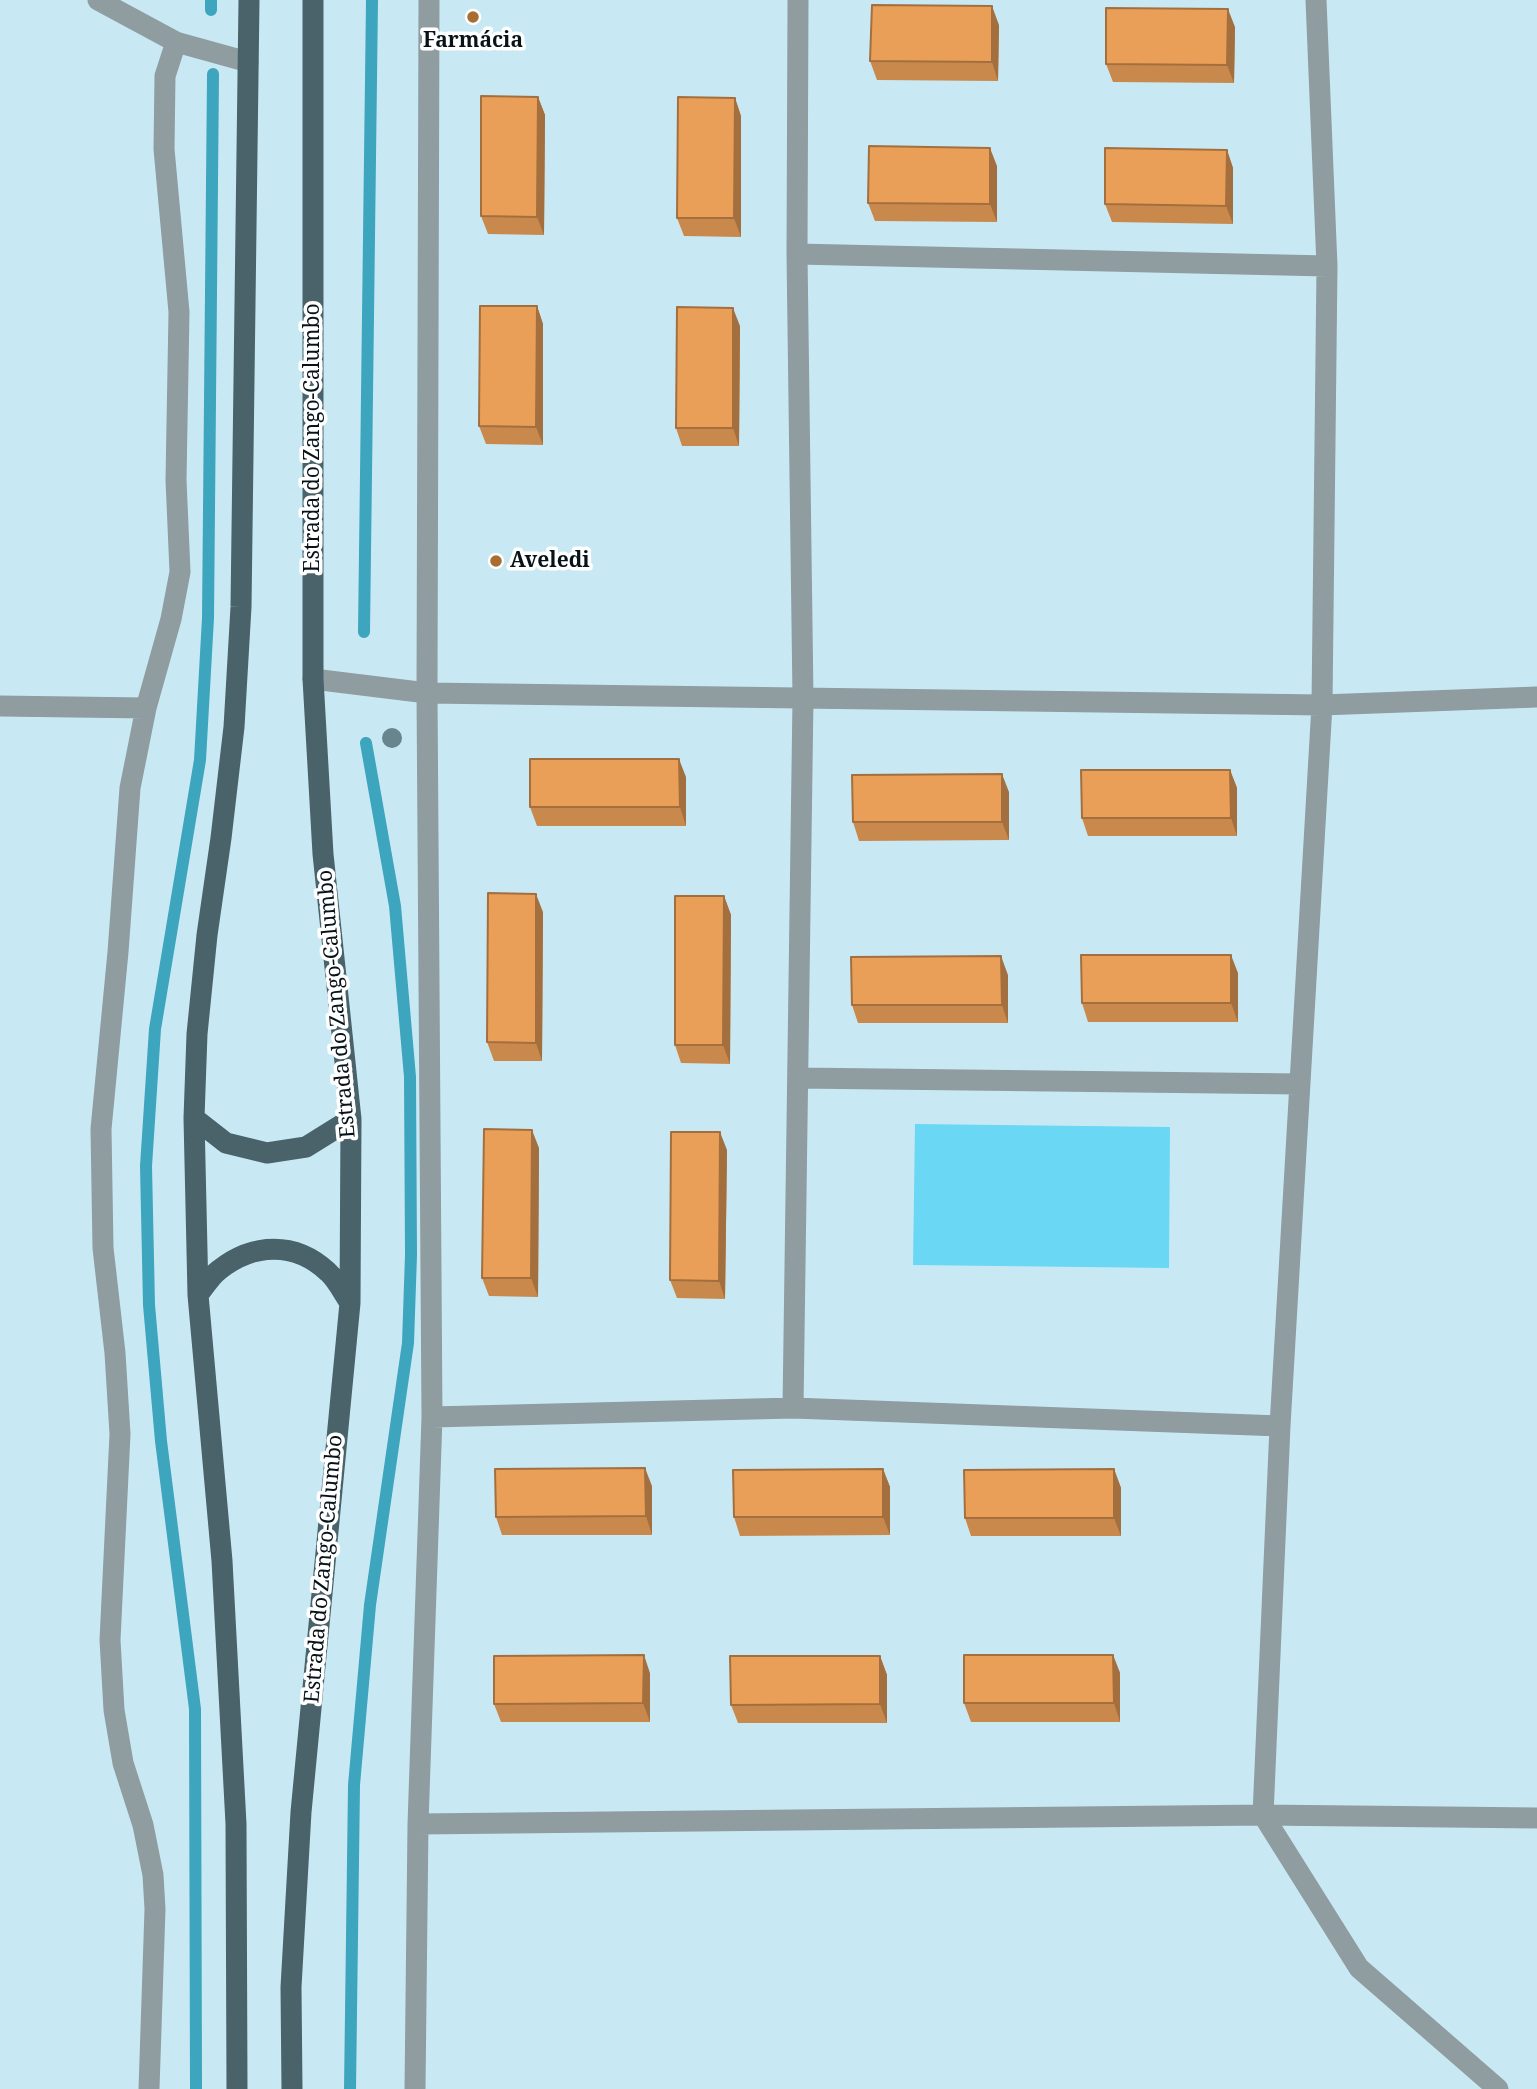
<!DOCTYPE html>
<html>
<head>
<meta charset="utf-8">
<style>
	body { margin:0 }
	canvas { display:block; background:#c8e9f3 }
</style>
</head>
<body>
<canvas width="1537" height="2089"></canvas>
<script>
const ctx = document.querySelector('canvas').getContext('2d');
ctx.lineJoin = 'round';
function paint(path, color) { ctx.fillStyle = color; ctx.fill(path, 'evenodd'); }
function trace(path, color, width, dash) { ctx.strokeStyle = color; ctx.lineWidth = width; ctx.lineCap = dash ? 'butt' : 'round'; ctx.setLineDash(dash || []); ctx.stroke(path); }
function write(font, color, halo, rows, align = 'center') {
  ctx.font = font + ' "Noto Serif",serif'; ctx.lineWidth = 7; ctx.setLineDash([]); ctx.textBaseline = 'middle'; ctx.strokeStyle = halo; ctx.fillStyle = color; for (const [text, x, y, turn = 0] of rows) {
    ctx.save(); ctx.translate(x, y); ctx.rotate((+turn || 0) * Math.PI / 180); ctx.textAlign = isNaN(turn) ? turn : align; if (halo) ctx.strokeText(text, 0, 0); ctx.fillText(text, 0, 0); ctx.restore();
  }
}
const green = new Path2D(`
	M915,1124L1170,1127L1169,1268L913,1265Z`);
const stream = new Path2D(`
	M211,10V0
	M364,632L372,0
	M196,2089L195,1709L161,1441L149,1305L146,1166L155,1029L200,760L208,618L213,74
	M350,2089L354,1785L370,1605L408,1343L411,1255L410,1077L395,906L366,743`);
const minor = new Path2D(`
	M98,0L176,42L248,62
	M1316,0L1327,266L1322,705L1280,1426L1263,1815L1359,1968L1498,2089
	M797,254L1327,266
	M313,679L427,693L1322,705L1537,697
	M0,706L146,708
	M798,1078L1300,1084
	M793,1408L803,698L797,254L798,0
	M432,1417L793,1408L1280,1426
	M418,1824L1263,1815L1537,1818
	M149,2089L155,1909L153,1875L143,1825L123,1763L114,1710L110,1640L120,1434L115,1353L103,1248L101,1129L118,952L130,788L146,708L171,619L180,572L176,480L179,312L164,149L165,76L176,42
	M415,2089L418,1824L432,1417L427,693L429,0`);
const major = new Path2D(`
	M194,1118L226,1143L267,1153L306,1147L351,1119
	M198,1295C205,1286 211,1276 219,1270C253,1243 295,1241 328,1272C337,1280 343,1293 350,1303
	M237,2089L236,1824L222,1561L198,1295L194,1118L197,1034L207,935L221,838L234,727L241,607L249,0
	M292,2089L291,1987L301,1812L350,1303L351,1119L323,854L313,679V0`);
const trees = [
	[392,738]
];
const wall = new Path2D(`
	M999,25L998,81L877,80L870,61Z
	M1235,27L1234,83L1113,82L1106,64Z
	M538,97L545,115L544,235L488,234L481,216Z
	M735,98L741,116V237L684,236L677,218Z
	M1227,150L1233,168V224L1112,222L1105,204Z
	M997,166V222L875,221L868,203Z
	M537,306L543,324V445L486,444L479,426Z
	M740,326L739,446H682L676,428Z
	M1230,770L1237,788V836H1088L1082,818Z
	M686,777V826H537L530,807Z
	M1009,792V840L859,841L853,822Z
	M724,896L731,915L730,1064L681,1063L675,1045Z
	M543,912L542,1061H494L487,1042Z
	M1238,973V1022H1088L1082,1003Z
	M1008,975V1023H858L852,1005Z
	M539,1148L538,1297L489,1296L482,1278Z
	M727,1150L725,1299L677,1298L670,1280Z
	M883,1469L890,1487V1535L740,1536L734,1517Z
	M1114,1469L1121,1488V1536H971L965,1518Z
	M652,1486V1535H502L496,1517Z
	M1113,1655L1120,1673V1722H971L964,1703Z
	M880,1656L887,1675V1723H738L731,1705Z
	M650,1673V1722H501L494,1704Z`);
const shadedWall = new Path2D(`
	M992,6L999,25L998,81L992,62Z
	M1228,9L1235,27L1234,83L1227,65Z
	M538,97L545,115L544,235L537,217Z
	M735,98L741,116V237L734,218Z
	M990,148L997,166V222L990,204Z
	M1227,150L1233,168V224L1226,206Z
	M537,306L543,324V445L536,427Z
	M733,308L740,326L739,446L733,428Z
	M679,759L686,777V826L680,807Z
	M1230,770L1237,788V836L1231,818Z
	M1002,774L1009,792V840L1002,822Z
	M536,894L543,912L542,1061L536,1043Z
	M724,896L731,915L730,1064L723,1045Z
	M1231,955L1238,973V1022L1231,1003Z
	M1001,956L1008,975V1023L1002,1005Z
	M532,1130L539,1148L538,1297L531,1278Z
	M720,1132L727,1150L725,1299L719,1281Z
	M645,1468L652,1486V1535L646,1516Z
	M883,1469L890,1487V1535L883,1517Z
	M1114,1469L1121,1488V1536L1114,1518Z
	M644,1655L650,1673V1722L643,1703Z
	M1113,1655L1120,1673V1722L1114,1703Z
	M880,1656L887,1675V1723L880,1704Z`);
const building = new Path2D(`
	M872,5L992,6V62L870,61Z
	M1106,8L1228,9L1227,65L1106,64Z
	M481,96L538,97L537,217L481,216Z
	M678,97L735,98L734,218H677Z
	M869,146L990,148V204L868,203Z
	M1105,148L1227,150L1226,206L1105,204Z
	M480,306H537L536,427L479,426Z
	M677,307L733,308V428H676Z
	M530,759H679L680,807H530Z
	M1081,770H1230L1231,818H1082Z
	M1002,774V822H853L852,775Z
	M488,893L536,894V1043L487,1042Z
	M675,896H724L723,1045H675Z
	M1081,955H1231V1003H1082Z
	M1001,956L1002,1005H852L851,957Z
	M484,1129L532,1130L531,1278H482Z
	M671,1132H720L719,1281L670,1280Z
	M645,1468L646,1516L496,1517L495,1469Z
	M883,1469V1517H734L733,1470Z
	M1114,1469V1518H965L964,1470Z
	M644,1655L643,1703L494,1704V1656Z
	M964,1655H1113L1114,1703H964Z
	M730,1656H880V1704L731,1705Z`);
const markers = [
	[473,17,7,"#aa6d30"],
	[496,561,7,"#aa6d30"]
];
const poiNames = [
	["Farmácia",473,41],
	["Aveledi",510,561,"left"]
];
const streetNames = [
	["Estrada do Zango-Calumbo",313,438,-90],
	["Estrada do Zango-Calumbo",337,1004,-95],
	["Estrada do Zango-Calumbo",324,1569,-85]
];
paint(green, '#6ad7f4');
trace(stream, '#3ea5be', 12);
trace(minor, '#8f9da1', 21);
trace(major, '#4a636b', 21);
ctx.fillStyle = '#68848c';
for (const [x, y] of trees) { ctx.beginPath(); ctx.arc(x, y, 10, 0, 2 * Math.PI); ctx.fill(); }
paint(wall, '#c9894c');
paint(shadedWall, '#a46f3e');
paint(building, '#ea9f58');
trace(building, '#a46f3e', 2);
for (const [x, y, r, color] of markers) { const dot = new Path2D(); dot.arc(x, y, r, 0, 2 * Math.PI); ctx.fillStyle = color; ctx.fill(dot); trace(dot, '#fff', 2.5); }
write('bold 21px', '#071317', '#fff', poiNames);
write('21px', '#071317', '#fff', streetNames);
</script>
</body>
</html>
